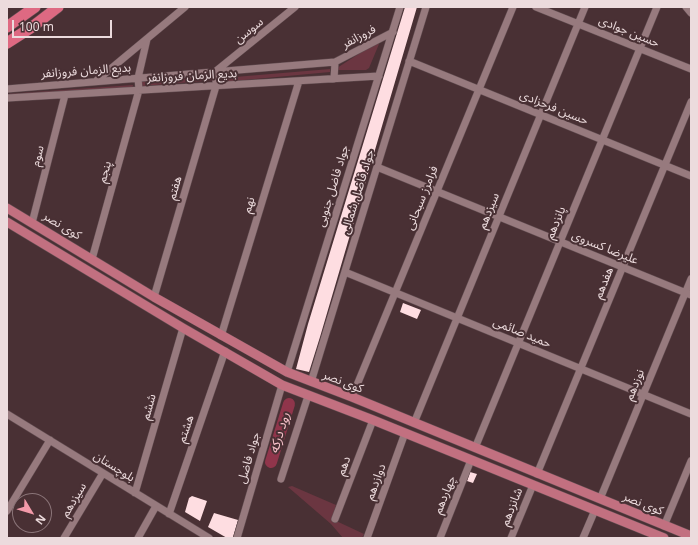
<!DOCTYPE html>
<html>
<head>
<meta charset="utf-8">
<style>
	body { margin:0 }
	#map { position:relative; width:698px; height:545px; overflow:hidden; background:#493034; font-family:"Noto Sans",sans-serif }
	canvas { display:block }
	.frame { position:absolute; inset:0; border:8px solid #ecdbdd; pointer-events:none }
	.north { position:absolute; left:12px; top:493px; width:40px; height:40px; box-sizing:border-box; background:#493034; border:1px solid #8a7478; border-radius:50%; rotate:128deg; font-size:11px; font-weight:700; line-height:16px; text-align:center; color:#ecdbdd }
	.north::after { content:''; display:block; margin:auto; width:14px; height:18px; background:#f39aaa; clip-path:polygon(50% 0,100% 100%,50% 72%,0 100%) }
	.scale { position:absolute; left:12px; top:20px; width:100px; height:18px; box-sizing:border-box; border:2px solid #ecdbdd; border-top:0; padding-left:5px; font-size:12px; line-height:14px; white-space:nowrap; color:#ecdbdd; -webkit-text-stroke:3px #493034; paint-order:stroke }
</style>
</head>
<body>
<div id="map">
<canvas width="698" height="545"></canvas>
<div class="frame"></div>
<div class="north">N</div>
<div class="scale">100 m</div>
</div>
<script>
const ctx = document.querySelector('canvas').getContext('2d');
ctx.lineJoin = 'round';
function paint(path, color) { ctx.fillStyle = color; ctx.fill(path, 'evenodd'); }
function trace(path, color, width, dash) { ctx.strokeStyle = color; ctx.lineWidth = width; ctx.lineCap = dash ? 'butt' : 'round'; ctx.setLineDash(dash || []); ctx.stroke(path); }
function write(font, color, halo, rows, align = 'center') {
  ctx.font = font + ' "Noto Sans","Noto Sans Arabic",sans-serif'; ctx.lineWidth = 4; ctx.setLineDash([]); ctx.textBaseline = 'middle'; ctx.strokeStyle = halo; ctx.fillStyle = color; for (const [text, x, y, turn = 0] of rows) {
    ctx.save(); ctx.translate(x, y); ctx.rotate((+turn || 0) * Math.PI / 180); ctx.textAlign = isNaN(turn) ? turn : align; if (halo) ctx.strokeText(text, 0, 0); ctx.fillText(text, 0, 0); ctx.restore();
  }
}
const green = new Path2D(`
	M377,42L379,44L369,68L366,70H337V68Z
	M330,69V72L223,82V78Z
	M214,75L215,80L142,86V82Z
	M133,85L132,89L7,99V94Z
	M292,486L336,505L332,519L364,534L362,538H343L331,524L288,487Z`);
const river = new Path2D(`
	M271,462L289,404`);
const building = new Path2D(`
	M405,7H417L320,337L309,372L296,369L308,324Z
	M403,303L421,310L417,319L400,312Z
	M470,472L477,474L473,483L467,481Z
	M192,496L207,501L200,521L185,512L189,498Z
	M214,513L238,520L233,537L227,538L208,527Z`);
const minor = new Path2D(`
	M536,7L691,69
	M686,7L691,13
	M409,61L691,176
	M334,79L335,62
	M96,81L185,7
	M7,89L335,62L393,32
	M7,98L379,76
	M377,167L691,295
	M32,223L65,95
	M92,259L139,90L138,78L147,39
	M345,272L691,414
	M154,297L216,86V71L295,7
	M221,336L299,81
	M287,372L400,7
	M311,382L426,7
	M352,397L513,7
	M7,414L209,538
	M414,423L585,7
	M475,448L657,7
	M537,474L691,102
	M281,479L308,396
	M135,493L183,328
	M600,499L691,279
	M7,511L50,440
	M169,514L225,351
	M335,519L373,420
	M664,526L691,461
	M64,538L103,473
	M138,538L156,506
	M237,538L282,385
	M367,538L405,433
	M440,538L471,460
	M511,538L533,485
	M583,538L595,510`);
const major = new Path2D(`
	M7,208L154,297L287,372L352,397L691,536
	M7,222L183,328L282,385L373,420L664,538`);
const highway = new Path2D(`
	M7,27L35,7
	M7,43L32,27L58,7`);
const streetNames = [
	["سوسن",249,31,-39],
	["حسین جوادی",629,32,22],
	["فروزانفر",359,37,-28],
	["بدیع الزمان فروزانفر",86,71,-4],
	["بدیع‌ الزمان فروزانفر",192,76,-3],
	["حسین فرحزادی",554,108,22],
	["سوم",38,156,-76],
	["پنجم",105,172,-74],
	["جواد فاضل جنوبی",333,186,-73],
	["هفتم",175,188,-74],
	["جواد فاضل شمالی",358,192,-73],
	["فرامرز سبحانی",422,198,-68],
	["نهم",249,205,-73],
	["سیزدهم",489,211,-68],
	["پانزدهم",556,223,-68],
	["کوی نصر",62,226,31],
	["علیرضا کسروی",605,248,22],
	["هفدهم",604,283,-68],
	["حمید صائمی",522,333,22],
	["کوی نصر",343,382,21],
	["نوزدهم",635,385,-68],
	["ششم",149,407,-74],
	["هشتم",186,429,-71],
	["جواد فاضل",249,458,-74],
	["دهم",344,466,-69],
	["بلوچستان",114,467,32],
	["دوازدهم",376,482,-70],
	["چهاردهم",445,495,-68],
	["سیزدهم",74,500,-59],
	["کوی نصر",643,504,22],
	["شانزدهم",512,507,-68]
];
const waterNames = [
	["رود درکه",280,433,-73]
];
paint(green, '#6b3641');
trace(river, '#90354b', 12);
paint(building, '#fedde1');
trace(minor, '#634e52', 8);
trace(major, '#634e52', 10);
trace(highway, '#634e52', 12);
trace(minor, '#977a7e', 7);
trace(major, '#c27080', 9);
trace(highway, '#de6982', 11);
write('12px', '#ecdbdd', '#493034', streetNames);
write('italic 13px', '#f9c3cb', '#493034', waterNames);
</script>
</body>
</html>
